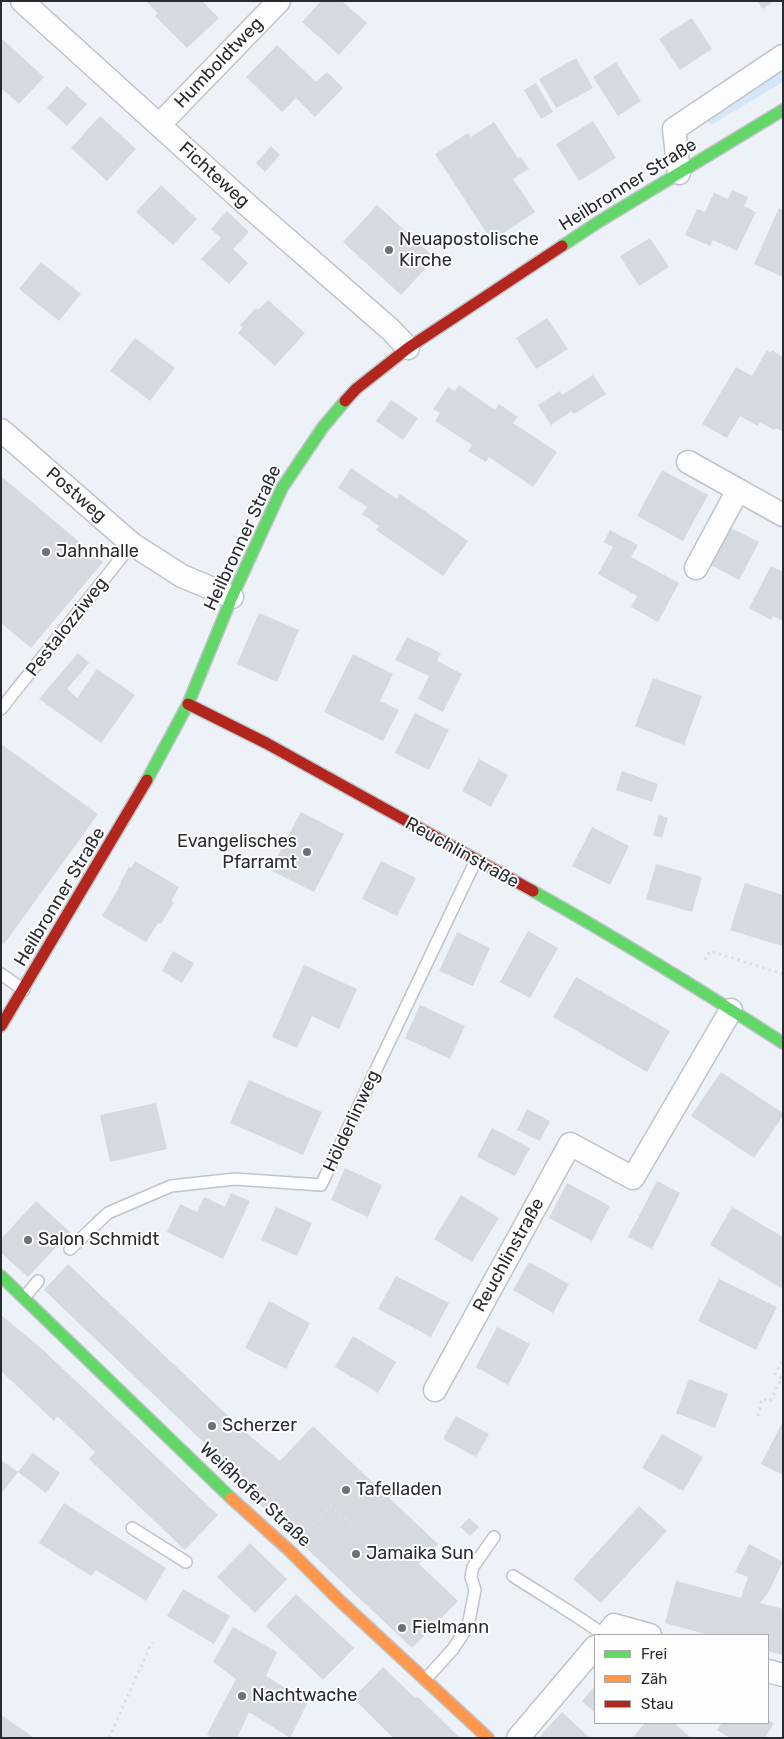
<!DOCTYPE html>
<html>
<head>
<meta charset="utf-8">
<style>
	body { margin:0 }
	#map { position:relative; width:784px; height:1739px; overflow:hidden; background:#ecf2f7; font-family:Rubik,sans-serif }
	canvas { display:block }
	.frame { position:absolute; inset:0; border:2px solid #272c33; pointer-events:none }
	.legend { position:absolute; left:594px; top:1634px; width:175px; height:90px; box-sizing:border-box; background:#fefefe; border:1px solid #a8aaad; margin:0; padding:6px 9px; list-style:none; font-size:15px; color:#272c33 }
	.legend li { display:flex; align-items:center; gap:10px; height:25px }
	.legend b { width:25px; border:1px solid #a8aaad }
</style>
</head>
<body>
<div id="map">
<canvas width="784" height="1739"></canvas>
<div class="frame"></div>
<ul class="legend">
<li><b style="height:6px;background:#63d668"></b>Frei</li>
<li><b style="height:6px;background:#ff974d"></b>Zäh</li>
<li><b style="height:6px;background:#b3261e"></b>Stau</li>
</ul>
</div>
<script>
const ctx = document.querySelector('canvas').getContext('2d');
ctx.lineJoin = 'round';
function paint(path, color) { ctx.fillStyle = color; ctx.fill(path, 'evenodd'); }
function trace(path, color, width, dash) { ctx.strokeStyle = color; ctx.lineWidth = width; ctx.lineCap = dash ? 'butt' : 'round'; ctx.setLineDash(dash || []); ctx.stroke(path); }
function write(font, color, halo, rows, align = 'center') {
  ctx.font = font + ' Rubik,sans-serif'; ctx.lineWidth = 4; ctx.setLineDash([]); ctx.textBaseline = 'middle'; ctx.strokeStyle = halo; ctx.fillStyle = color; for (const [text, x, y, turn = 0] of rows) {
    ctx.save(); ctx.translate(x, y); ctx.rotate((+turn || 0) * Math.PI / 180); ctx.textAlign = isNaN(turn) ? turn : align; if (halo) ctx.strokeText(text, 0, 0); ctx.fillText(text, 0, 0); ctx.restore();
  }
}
const green = new Path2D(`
	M783,68V82L711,125L707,119Z`);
const building = new Path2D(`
	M146,1H202L219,18L187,48L155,16L158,13Z
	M321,1H342L367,23L339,55L302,22Z
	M757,1H774L763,9Z
	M692,18L712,49L680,70L659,39Z
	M1,38L44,77L19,104L1,88Z
	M277,45L316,82L327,72L343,88L315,117L296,98L282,112L246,77Z
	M576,58L593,88L556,108L539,79Z
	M616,62L641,101L618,116L593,77Z
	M536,83L553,112L541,119L524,90Z
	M67,86L87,104L67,126L47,108Z
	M100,116L136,149L107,181L71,148Z
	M593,121L616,158L579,181L556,144Z
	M494,122L518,158L521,157L529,169L513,179L535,212L492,241L435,154L468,133L471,137Z
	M271,146L280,155L265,172L256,163Z
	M161,185L197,219L173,245L136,212Z
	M732,190L748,197L744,206L756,212L737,251L713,240L710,246L685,235L697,209L705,212L714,193L728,199Z
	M377,205L435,258L401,295L343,242Z
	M779,208L783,210V277L754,264Z
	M227,211L249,232L233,249L248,263L229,284L201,259L221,238L211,229Z
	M650,238L669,267L639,286L620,256Z
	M41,262L81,294L59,321L19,289Z
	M268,300L305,333L275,366L238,333L243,327L240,325L256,308L258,310Z
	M547,318L568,349L536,369L516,338Z
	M135,338L175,368L150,401L110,371Z
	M767,350L770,353L772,350L783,357V432L776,428L774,430L760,422L758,426L740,416L727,438L702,424L736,367L752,376Z
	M593,375L606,394L574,414L572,411L551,425L538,405L560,391L562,395Z
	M459,385L495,410L499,404L518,417L513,423L557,452L533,487L489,457L486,462L468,451L472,445L435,421L440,413L433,409L448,387L455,391Z
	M391,400L418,418L403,440L376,421Z
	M351,468L397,499L400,494L468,541L443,576L376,530L379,526L362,514L367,507L338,488Z
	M662,470L708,495L683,541L637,516Z
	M1,476L103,562L31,648L1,623Z
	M729,527L759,542L739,580L709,564Z
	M610,530L638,545L631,557L679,583L658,622L631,607L637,596L598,574L613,547L604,542Z
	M771,566L783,572V621L773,616L771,620L749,608Z
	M259,613L299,630L277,682L237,664Z
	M407,637L441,653L437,661L462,674L443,712L418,699L429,676L395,660Z
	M78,653L89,663L67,689L77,698L97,669L135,695L101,743L39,699Z
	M353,654L393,674L380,701L399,710L383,741L324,712Z
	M653,678L702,696L684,745L635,726Z
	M415,713L449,730L429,770L395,753Z
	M1,744L98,814L4,944L1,942Z
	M479,759L508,775L491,807L462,791Z
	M622,771L658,784L652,802L616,790Z
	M301,812L344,834L314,892L270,870Z
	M659,815L668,818L662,838L653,835Z
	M592,827L629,846L610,885L572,866Z
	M135,861L179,887L171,901L174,902L161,924L158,923L146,942L102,916L121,884L120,883L129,867L131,868Z
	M381,861L416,878L397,916L362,899Z
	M656,864L702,877L692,912L646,899Z
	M745,883L783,895L782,946L730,930Z
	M528,931L558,948L530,998L500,982Z
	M457,932L490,948L473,986L439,971Z
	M173,951L194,963L182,983L162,971Z
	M304,965L357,989L339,1029L312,1016L297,1048L272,1037Z
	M576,977L670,1031L647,1072L553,1017Z
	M420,1005L465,1026L450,1059L405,1038Z
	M721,1072L783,1113V1116L754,1158L691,1116Z
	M249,1080L322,1112L303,1155L230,1123Z
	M156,1103L167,1149L110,1162L100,1115Z
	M527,1109L550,1121L540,1141L517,1130Z
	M492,1128L530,1148L515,1176L477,1157Z
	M345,1168L382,1185L368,1217L331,1200Z
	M657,1181L680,1193L652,1249L628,1237Z
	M567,1183L610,1206L592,1241L549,1218Z
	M231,1193L250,1201L223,1259L167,1232L180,1204L197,1212L204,1197L225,1207Z
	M461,1195L499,1218L472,1262L434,1239Z
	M36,1201L70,1232L28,1277L1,1253V1239Z
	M276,1207L312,1223L297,1256L261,1240Z
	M732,1207L783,1237V1285L781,1288L710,1245Z
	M529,1262L569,1284L553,1313L513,1290Z
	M68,1264L244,1431L280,1461L313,1426L438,1544L419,1564L458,1601L412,1648L249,1494L255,1489L219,1457L44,1290Z
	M396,1276L449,1303L431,1337L378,1309Z
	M719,1279L777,1307L756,1350L698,1321Z
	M269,1301L310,1323L286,1369L245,1348Z
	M1,1315L42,1349L218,1515L185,1550L89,1459L95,1452L57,1416L54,1421L1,1371Z
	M497,1327L530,1344L508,1385L476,1367Z
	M353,1336L396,1362L378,1393L335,1367Z
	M689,1379L728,1394L715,1428L676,1413Z
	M456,1416L489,1434L476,1457L443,1439Z
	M783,1421V1475L761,1464Z
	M662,1434L703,1457L683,1491L642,1468Z
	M33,1453L60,1473L46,1493L18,1472Z
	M1,1460L18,1472L1,1494Z
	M64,1503L166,1568L146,1601L96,1570L91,1576L39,1543Z
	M639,1506L667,1531L601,1603L573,1579Z
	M469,1518L479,1527L470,1536L460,1527Z
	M250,1543L287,1579L255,1613L217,1577Z
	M749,1544L783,1562L768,1593L760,1603L783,1609V1655L768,1651V1635H709L665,1623L676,1581L741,1598L748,1577L735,1572Z
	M183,1589L230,1616L214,1644L167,1616Z
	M296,1594L354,1648L323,1680L266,1626Z
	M233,1627L277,1652L266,1676L308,1702L290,1738L249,1712L237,1738H212L207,1734L236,1679L213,1662Z
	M383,1667L415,1698L417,1696L460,1738H393L353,1698Z
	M595,1686V1713L582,1701Z
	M562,1712L590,1738H538Z
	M1,1715L23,1730L34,1738H1Z
	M768,1720L774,1723L765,1738H730L717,1730L722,1723H768Z
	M645,1723H674L691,1738H632Z`);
const path = new Path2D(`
	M705,960L710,951L783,974
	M758,1416L762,1399L770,1401L782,1378L775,1374L783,1360
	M330,1505L351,1524
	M308,1530L331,1506L326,1501
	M109,1738L152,1642`);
const lane = new Path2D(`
	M1,709L132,544
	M1,974L24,990
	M70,1249L108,1213L171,1186L235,1179L321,1185L476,860
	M24,1298L38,1281
	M132,1528L186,1562
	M513,1576C544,1596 575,1614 604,1635
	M425,1680L453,1649L468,1626L475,1590L471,1577L473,1567L494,1537`);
const street = new Path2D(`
	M22,1L244,202L391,330L408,348
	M159,125L279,1
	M679,173L674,129L783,56
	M1,430L132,544L182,576L232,597
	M688,462L783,515
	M696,568L738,490
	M435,1390L570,1144L633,1178L731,1010
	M606,1635L614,1625L650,1635
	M768,1671L783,1675
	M518,1738L595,1647`);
const fast = new Path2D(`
	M562,246L600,221L783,110
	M147,780L188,704L232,597L282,488L323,427L345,401
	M533,891C618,939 701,990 783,1043
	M1,1276L231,1498`);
const slow = new Path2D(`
	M231,1498L290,1551L339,1600L488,1738`);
const jam = new Path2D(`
	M345,401L356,389L408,348L562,246
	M188,704L266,743L533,891
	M1,1026L147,780`);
const markers = [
	[389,250,5,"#6c7178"],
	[46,552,5,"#6c7178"],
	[307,852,5,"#6c7178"],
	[28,1240,5,"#6c7178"],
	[212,1426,5,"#6c7178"],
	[346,1490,5,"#6c7178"],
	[356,1554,5,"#6c7178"],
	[402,1628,5,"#6c7178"],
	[242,1696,5,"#6c7178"]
];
const streetNames = [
	["Humboldtweg",219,63,-46],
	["Fichteweg",214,175,42],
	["Heilbronner Straße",628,185,-32],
	["Postweg",76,495,41],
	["Heilbronner Straße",243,538,-65],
	["Pestalozziweg",67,627,-52],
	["Reuchlinstraße",462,853,29],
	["Heilbronner Straße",60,897,-59],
	["Hölderlinweg",352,1121,-65],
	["Reuchlinstraße",509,1255,-61],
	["Weißhofer Straße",255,1495,43]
];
const poiNames = [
	["Neuapostolische",399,240],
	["Kirche",399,261],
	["Jahnhalle",56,552],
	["Evangelisches",297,842,"right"],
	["Pfarramt",297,863,"right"],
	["Salon Schmidt",38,1240],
	["Scherzer",222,1426],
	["Tafelladen",356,1490],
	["Jamaika Sun",366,1554],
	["Fielmann",412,1628],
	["Nachtwache",252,1696]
];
paint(green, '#d5e6f9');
paint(building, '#d4dadf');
trace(lane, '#bec4c9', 14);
trace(street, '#bec4c9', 25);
trace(fast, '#bec4c9', 14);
trace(slow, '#bec4c9', 14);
trace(jam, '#bec4c9', 14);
trace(path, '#dcdedf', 3, [2.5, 4]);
trace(lane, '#fcfdfe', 11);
trace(street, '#fcfdfe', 22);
trace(fast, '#63d668', 11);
trace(slow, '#ff974d', 11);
trace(jam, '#b3261e', 11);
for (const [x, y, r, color] of markers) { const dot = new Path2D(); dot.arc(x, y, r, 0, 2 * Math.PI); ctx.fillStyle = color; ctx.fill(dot); trace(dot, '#fefefe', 2); }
write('18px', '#272c33', '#fefefe', streetNames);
write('18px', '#272c33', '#fefefe', poiNames, 'left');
</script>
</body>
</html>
